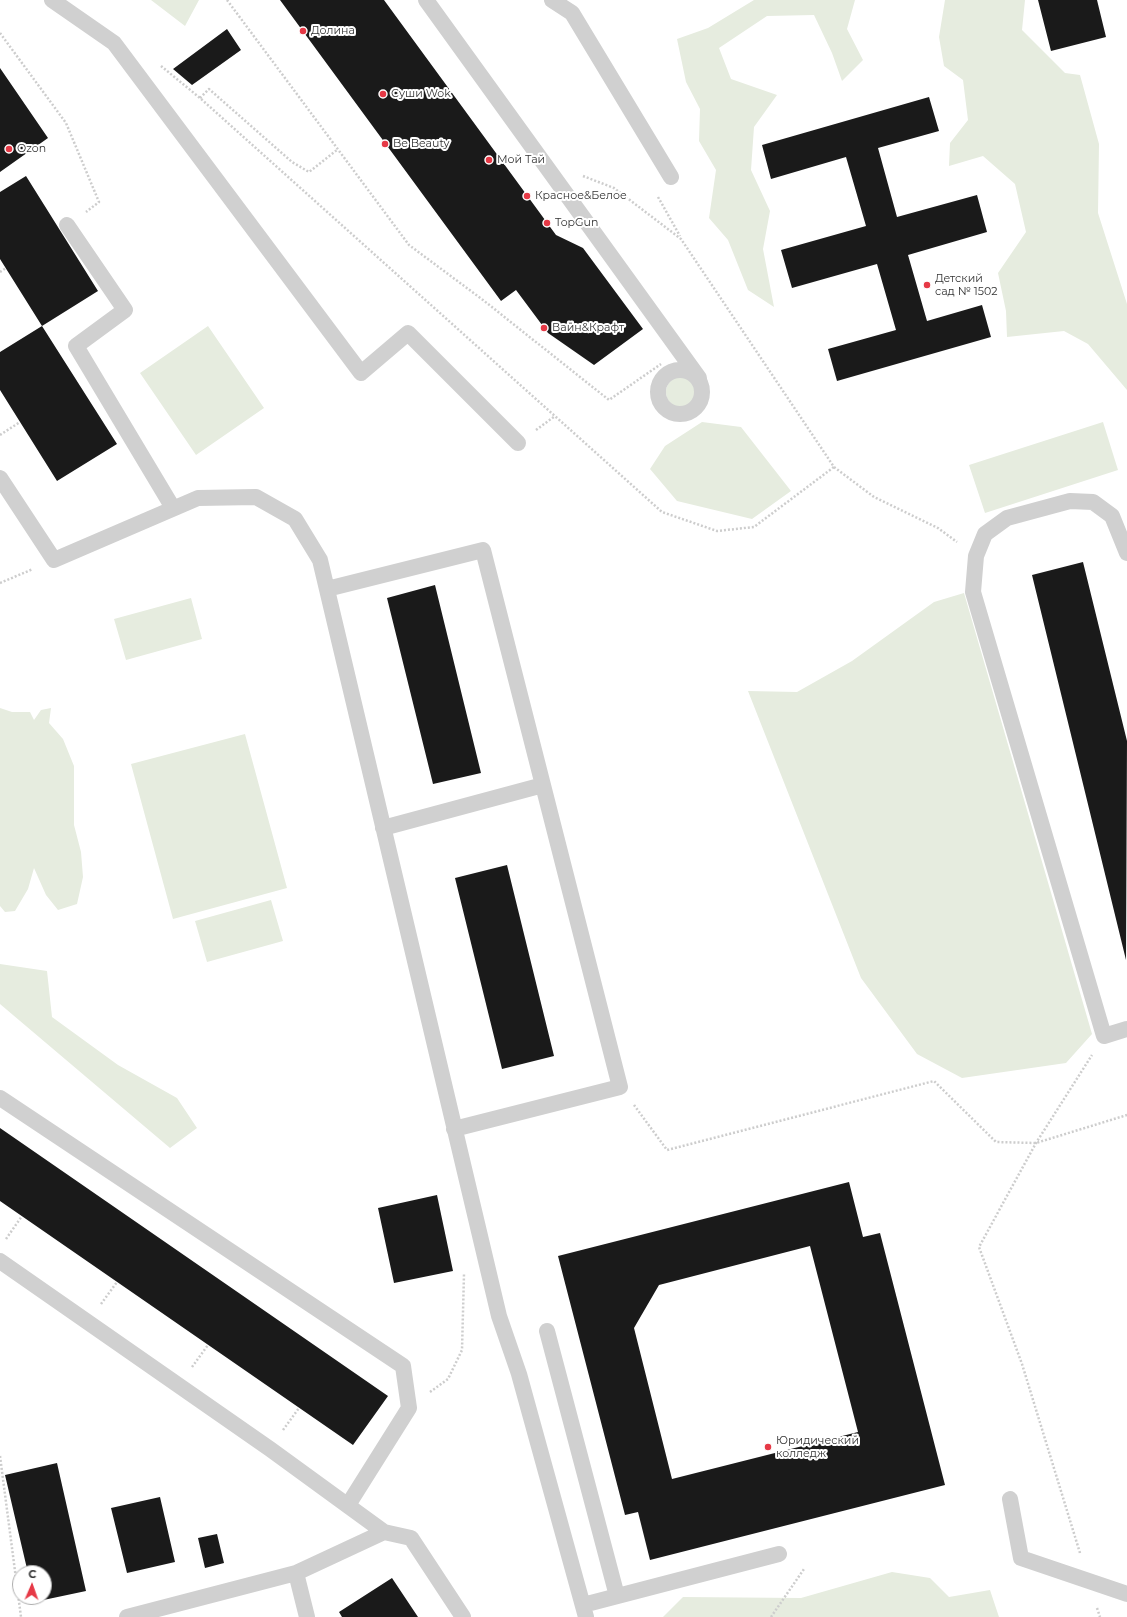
<!DOCTYPE html>
<html>
<head>
<meta charset="utf-8">
<style>
	body { margin:0 }
	#map { position:relative; width:1127px; height:1617px; overflow:hidden; background:#fff; font-family:Montserrat,sans-serif }
	canvas { display:block }
	.north { position:absolute; left:12px; top:1565px; width:40px; height:40px; box-sizing:border-box; background:#fff; border:1px solid #adadad; border-radius:50%; rotate:2deg; font-size:11px; font-weight:700; line-height:16px; text-align:center; color:#333 }
	.north::after { content:''; display:block; margin:auto; width:14px; height:18px; background:#e63946; clip-path:polygon(50% 0,100% 100%,50% 72%,0 100%) }
</style>
</head>
<body>
<div id="map">
<canvas width="1127" height="1617"></canvas>
<div class="north">С</div>
</div>
<script>
const ctx = document.querySelector('canvas').getContext('2d');
ctx.lineJoin = 'round';
function paint(path, color) { ctx.fillStyle = color; ctx.fill(path, 'evenodd'); }
function trace(path, color, width, dash) { ctx.strokeStyle = color; ctx.lineWidth = width; ctx.lineCap = dash ? 'butt' : 'round'; ctx.setLineDash(dash || []); ctx.stroke(path); }
function write(font, color, halo, rows, align = 'center') {
  ctx.font = font + ' Montserrat,sans-serif'; ctx.lineWidth = 4; ctx.setLineDash([]); ctx.textBaseline = 'middle'; ctx.strokeStyle = halo; ctx.fillStyle = color; for (const [text, x, y, turn = 0] of rows) {
    ctx.save(); ctx.translate(x, y); ctx.rotate((+turn || 0) * Math.PI / 180); ctx.textAlign = isNaN(turn) ? turn : align; if (halo) ctx.strokeText(text, 0, 0); ctx.fillText(text, 0, 0); ctx.restore();
  }
}
const green = new Path2D(`
	M151,0H199L185,26Z
	M754,0H855L847,29L863,60L842,81L832,53L814,15L767,16L719,48L731,79L777,95L754,127L751,170L770,211L763,249L774,307L748,290L728,240L709,218L716,170L699,141L700,109L686,82L677,39L708,28Z
	M945,0H1025L1022,30L1065,73L1080,75L1099,144L1098,213L1127,304V390L1088,344L1064,331L1007,337L1006,311L998,273L1026,232L1015,184L983,156L949,166L950,143L968,120L963,80L944,66L939,37Z
	M208,326L264,408L196,455L140,373Z
	M666 392a15 15 0 1 1 30 0a15 15 0 1 1-30 0Z
	M702,422L741,427L791,491L752,519L677,501L650,469L665,446Z
	M1103,422L1118,470L985,513L969,465Z
	M964,593L1092,1034L1066,1063L962,1078L917,1054L861,978L748,691L797,692L852,661L934,602Z
	M191,598L202,639L126,660L114,619Z
	M0,708L12,712H30L34,720L41,710L51,708L49,723L63,739L74,766V825L81,852L83,877L77,904L58,910L46,895L34,868L28,889L15,911L5,912L0,906Z
	M245,734L287,888L173,919L131,764Z
	M271,900L283,941L207,962L195,921Z
	M0,964L47,971L52,1017L118,1065L177,1098L197,1128L170,1148L0,1004Z
	M892,1572L930,1578L949,1597L990,1590L999,1617H663L683,1597L801,1598Z`);
const building = new Path2D(`
	M280,0H384L556,235L583,248L643,329L594,365L548,333L516,290L501,301Z
	M1038,0H1097L1106,37L1051,51Z
	M227,29L241,50L192,85L173,69Z
	M0,68L48,138L0,172Z
	M929,97L939,131L878,148L897,217L977,195L987,232L908,255L927,321L982,305L991,337L837,381L828,349L896,330L877,264L792,288L781,250L866,226L846,157L771,179L762,145Z
	M26,176L98,291L42,326L0,259V192Z
	M42,326L117,444L57,481L0,390V352Z
	M1083,562L1127,741L1126,960L1032,575Z
	M435,585L481,773L433,784L387,598Z
	M507,865L554,1056L502,1069L455,878Z
	M0,1128L388,1396L353,1445L0,1201Z
	M849,1182L863,1237L880,1233L945,1485L650,1560L638,1512L625,1515L558,1256ZM810,1246L858,1432L672,1479L634,1328L659,1285Z
	M437,1195L453,1271L394,1283L378,1208Z
	M57,1463L86,1591L34,1602L33,1597H44V1573H28L5,1475Z
	M160,1497L175,1562L127,1573L111,1508Z
	M217,1534L224,1563L205,1568L198,1538Z
	M392,1578L418,1617H342L339,1612Z`);
const path = new Path2D(`
	M227,0L409,245L483,300L609,400L661,364
	M0,33L66,123L99,202L86,212
	M161,66L200,98L662,512L717,531L754,527L834,467
	M200,98L209,89L292,162L309,172L337,150
	M583,176L614,188L681,239L834,467L874,497L938,528L957,542
	M658,197L680,236
	M0,272L6,268
	M536,430L555,416
	M0,435L20,422
	M0,583L33,569
	M634,1105L667,1150L934,1081L996,1142L1036,1143L1127,1115
	M6,1239L22,1216
	M101,1304L117,1282
	M192,1367L208,1345
	M430,1392L448,1379L462,1350L464,1274
	M283,1430L299,1408
	M0,1456L21,1617
	M1080,1553L1022,1364L979,1247L1036,1143L1092,1055
	M1097,1608L1100,1617
	M771,1617L804,1569`);
const lane = new Path2D(`
	M52,0L114,43L361,373L408,333L518,443
	M426,0L699,378
	M552,0L572,13L671,177
	M67,225L125,310L76,346L173,508
	M658 392a22 22 0 1 1 44 0a22 22 0 1 1-44 0Z
	M0,478L54,560L198,498L256,497L295,519L320,560L499,1316L519,1374L586,1617
	M1127,553L1112,516L1093,502L1070,501L1007,518L985,534L976,556L973,592L1104,1036L1127,1029
	M327,589L483,550L620,1087L454,1129
	M383,828L543,785
	M0,1098L403,1366L409,1408L348,1505
	M0,1261L270,1449L384,1532L411,1538L463,1617
	M547,1331L617,1596
	M1010,1499L1021,1558L1127,1594
	M296,1573L307,1617
	M583,1605L779,1554
	M127,1617L296,1573L384,1532`);
const markers = [
	[303,31,4,"#e63946"],
	[383,94,4,"#e63946"],
	[385,144,4,"#e63946"],
	[9,149,4,"#e63946"],
	[489,160,4,"#e63946"],
	[527,196,4,"#e63946"],
	[547,223,4,"#e63946"],
	[927,285,4,"#e63946"],
	[544,328,4,"#e63946"],
	[768,1447,4,"#e63946"]
];
const poiNames = [
	["Долина",311,31],
	["Суши Wok",391,94],
	["Be Beauty",393,144],
	["Ozon",17,149],
	["Мой Тай",497,160],
	["Красное&Белое",535,196],
	["TopGun",555,223],
	["Детский",935,279],
	["сад № 1502",935,292],
	["Вайн&Крафт",552,328],
	["Юридический",776,1441],
	["колледж",776,1454]
];
paint(green, '#e6ecdf');
paint(building, '#1a1a1a');
trace(path, '#cdcdcd', 2.5, [2, 2]);
trace(lane, '#d0d0d0', 16);
for (const [x, y, r, color] of markers) { const dot = new Path2D(); dot.arc(x, y, r, 0, 2 * Math.PI); ctx.fillStyle = color; ctx.fill(dot); trace(dot, '#fff', 1.5); }
write('11px', '#333', '#fff', poiNames, 'left');
</script>
</body>
</html>
